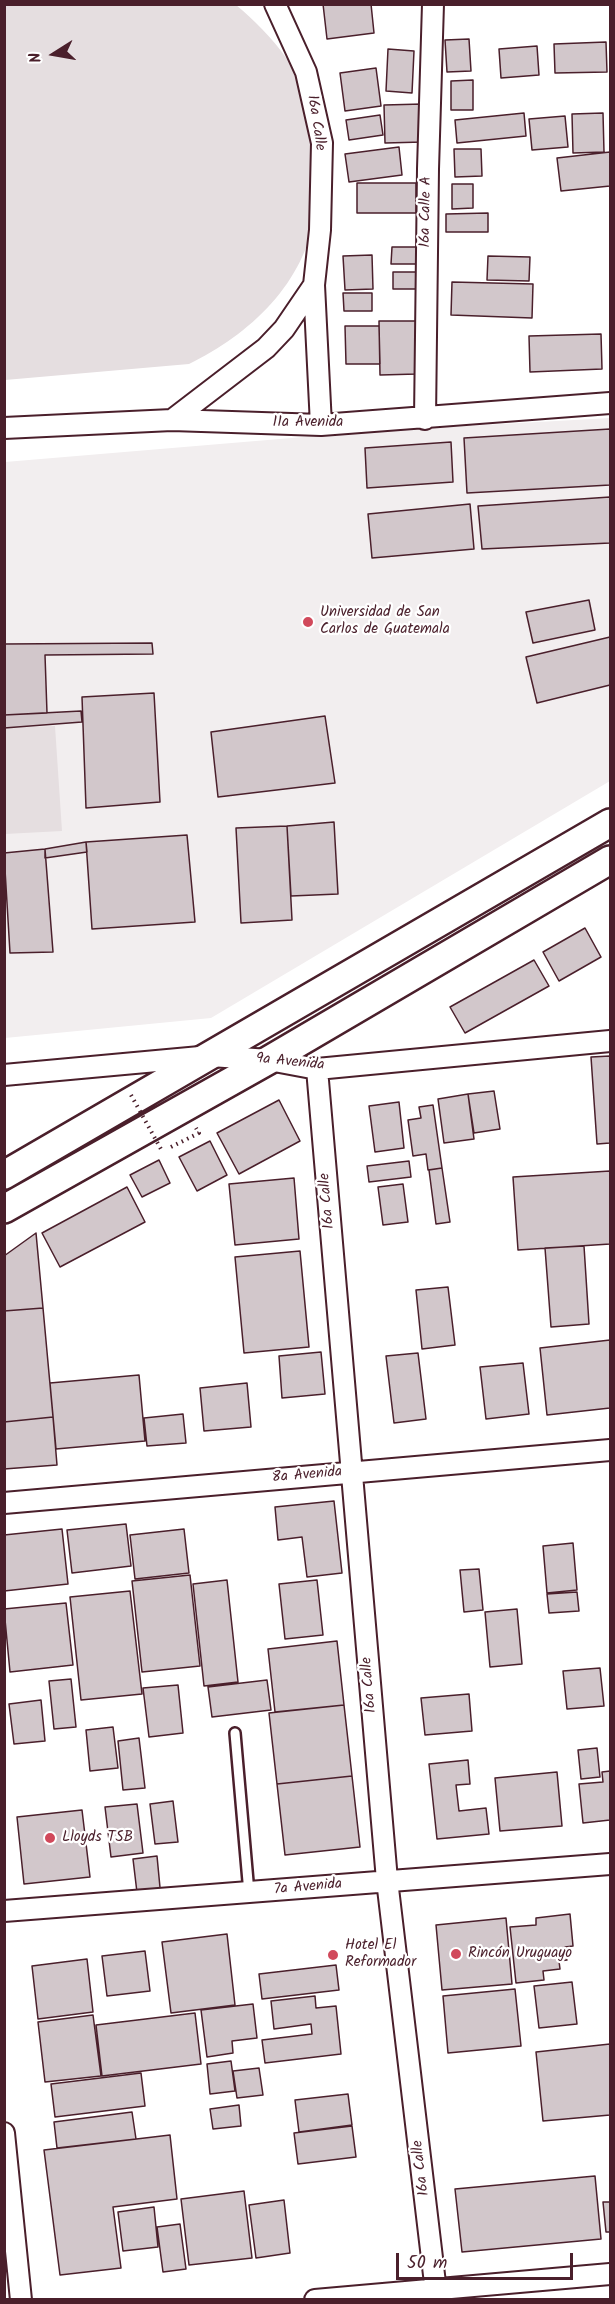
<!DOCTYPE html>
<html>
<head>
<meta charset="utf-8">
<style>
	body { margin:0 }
	#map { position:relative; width:615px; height:2304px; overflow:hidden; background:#fff; font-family:Kalam,sans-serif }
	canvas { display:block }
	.frame { position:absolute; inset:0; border:6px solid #4a1f2b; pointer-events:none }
	.north { position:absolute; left:24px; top:24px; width:60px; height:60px; -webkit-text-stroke:4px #fff; paint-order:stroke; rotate:259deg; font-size:16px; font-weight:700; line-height:24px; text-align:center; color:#4a1f2b }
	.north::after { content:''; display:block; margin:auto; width:21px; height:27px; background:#4a1f2b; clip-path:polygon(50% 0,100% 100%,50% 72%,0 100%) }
	.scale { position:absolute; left:396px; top:2253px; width:177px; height:27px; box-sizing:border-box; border:3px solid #4a1f2b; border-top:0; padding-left:8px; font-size:18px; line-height:21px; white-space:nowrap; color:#4a1f2b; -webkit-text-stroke:4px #fff; paint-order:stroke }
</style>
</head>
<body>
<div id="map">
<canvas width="615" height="2304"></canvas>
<div class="frame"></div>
<div class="north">N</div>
<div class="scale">50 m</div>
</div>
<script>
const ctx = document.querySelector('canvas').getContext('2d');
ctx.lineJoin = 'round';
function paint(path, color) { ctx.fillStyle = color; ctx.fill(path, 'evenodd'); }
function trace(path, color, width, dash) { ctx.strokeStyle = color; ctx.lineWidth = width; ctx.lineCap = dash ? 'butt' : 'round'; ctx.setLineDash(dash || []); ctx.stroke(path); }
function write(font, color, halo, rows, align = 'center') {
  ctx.font = font + ' Kalam,sans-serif'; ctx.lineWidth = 4.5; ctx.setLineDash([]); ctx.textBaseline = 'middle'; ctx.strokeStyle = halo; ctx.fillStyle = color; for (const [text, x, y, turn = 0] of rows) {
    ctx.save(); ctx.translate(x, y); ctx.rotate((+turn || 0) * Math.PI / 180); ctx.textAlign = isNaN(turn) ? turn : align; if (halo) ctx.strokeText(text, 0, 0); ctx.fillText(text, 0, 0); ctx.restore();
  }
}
const built = new Path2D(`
	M610,418V781L211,1018L5,1038V462L375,431Z`);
const green = new Path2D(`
	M5,5H236C271,34 309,77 314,125C315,139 315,153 315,166C315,181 317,198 315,212C306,283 249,335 189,364L5,380Z
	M55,726L62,831L5,834V728Z`);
const building = new Path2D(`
	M323,4H371L374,33L327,39Z
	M469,39L471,71L447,72L445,40Z
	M606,42L607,72L555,73L554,44Z
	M537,46L539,75L501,78L499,49Z
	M388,49L414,51L412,93L386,91Z
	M376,68L381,106L345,111L340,73Z
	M473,80V110H451V81Z
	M423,104V142L385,143L384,105Z
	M524,113L526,136L457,143L455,120Z
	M603,113L604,152L573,153L572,114Z
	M380,115L383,135L349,140L346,120Z
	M565,116L568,147L532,150L529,119Z
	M399,147L402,175L349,182L345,154Z
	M454,149H481L482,176L455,177Z
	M610,152V186L561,191L557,158Z
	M357,183H416V213H357Z
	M452,184H473V208L452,209Z
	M488,213V232H446V214Z
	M392,247H417V264H391Z
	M372,255L373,289L345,290L343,256Z
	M488,256L530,257L529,281L487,280Z
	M393,272H418V289H393Z
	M452,282L533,284L532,318L451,315Z
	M343,293H372V311H344Z
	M379,321H416L417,374L380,375Z
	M345,326H379L380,364H346Z
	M601,334L602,369L530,372L529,336Z
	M610,429V485L467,493L464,438Z
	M451,442L453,482L367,488L365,448Z
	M610,497V543L482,549L478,506Z
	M470,504L474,549L372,558L368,514Z
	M589,600L595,630L533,643L526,612Z
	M610,637V685L537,703L526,657Z
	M152,643L153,654L45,655L47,713L4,715V644Z
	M154,693L160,802L86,808L82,697Z
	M81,711L82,722L4,728V715Z
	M325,716L335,783L218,797L211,732Z
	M334,822L338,894L291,896L287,826Z
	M287,826L292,920L241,923L236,828Z
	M187,835L195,922L92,929L86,842Z
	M86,842L87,852L45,858V849Z
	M45,849L53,952L10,953L4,853Z
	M585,928L601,957L559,981L543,952Z
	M534,960L549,986L465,1033L450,1007Z
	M610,1056V1143L597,1144L591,1057Z
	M494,1091L500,1129L474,1133L468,1094Z
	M468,1094L474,1139L444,1143L438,1099Z
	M279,1100L300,1141L239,1174L217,1133Z
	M399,1102L404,1148L375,1152L369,1106Z
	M433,1105L442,1168L428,1170L426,1154L413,1156L408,1120L421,1118L419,1107Z
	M210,1141L227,1175L197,1191L179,1157Z
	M159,1160L170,1183L142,1197L130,1175Z
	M409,1161L411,1177L369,1182L367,1166Z
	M442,1168L450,1222L436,1224L429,1170Z
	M610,1171V1244L518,1250L513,1177Z
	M294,1178L299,1239L235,1245L229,1184Z
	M403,1184L408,1222L383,1225L378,1187Z
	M127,1187L145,1222L60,1267L42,1233Z
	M36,1233L43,1308L4,1311V1256Z
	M584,1246L589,1324L551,1327L545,1248Z
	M300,1251L309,1347L244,1353L235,1257Z
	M448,1287L455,1345L422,1349L416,1290Z
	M43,1308L53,1417L4,1422V1311Z
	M610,1340V1408L547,1415L540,1348Z
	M321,1352L325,1394L282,1398L279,1356Z
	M418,1353L426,1419L394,1423L386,1356Z
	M523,1363L529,1414L486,1419L480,1367Z
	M139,1375L145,1441L56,1449L50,1383Z
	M247,1383L251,1427L204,1431L200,1388Z
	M183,1414L186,1443L147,1446L144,1418Z
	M53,1417L57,1465L4,1469V1422Z
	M334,1501L342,1573L307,1577L302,1537L278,1540L275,1507Z
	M126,1524L131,1566L72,1573L67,1530Z
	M62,1529L68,1584L4,1591V1535Z
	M184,1529L189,1573L135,1579L130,1535Z
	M573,1543L577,1590L547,1593L543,1546Z
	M479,1569L483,1610L464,1612L460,1570Z
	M190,1575L200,1666L142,1672L132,1581Z
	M227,1580L238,1682L204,1686L193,1584Z
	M317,1580L323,1635L285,1639L279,1584Z
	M130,1591L142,1694L81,1700L70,1597Z
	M577,1592L579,1611L549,1613L547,1594Z
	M66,1603L73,1665L10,1672L4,1609Z
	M517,1609L522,1664L490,1667L485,1612Z
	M337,1641L344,1705L275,1712L268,1649Z
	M600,1668L604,1706L567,1709L563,1671Z
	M71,1679L76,1727L54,1729L49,1681Z
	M267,1680L271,1710L212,1717L208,1687Z
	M178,1685L183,1733L149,1737L143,1688Z
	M469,1694L472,1731L425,1735L421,1698Z
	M41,1700L45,1741L14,1744L9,1704Z
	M344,1705L352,1776L277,1784L269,1713Z
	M113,1727L118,1768L90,1771L86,1730Z
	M139,1738L145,1788L123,1790L118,1741Z
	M597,1748L600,1777L581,1779L578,1750Z
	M468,1760L470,1784L456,1785L459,1811L486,1808L489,1834L437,1839L429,1764Z
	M610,1771V1820L583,1823L579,1784L603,1782L602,1772Z
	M557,1772L562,1826L500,1831L495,1778Z
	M352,1776L360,1847L285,1855L277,1784Z
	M173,1801L178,1842L155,1844L150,1804Z
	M137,1804L143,1853L111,1857L105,1807Z
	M82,1810L90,1877L24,1884L17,1817Z
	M157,1856L161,1898L138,1901L133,1859Z
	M570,1914L573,1946L565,1947L567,1960L559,1961L560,1969L543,1971L544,1980L516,1983L510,1927L536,1925V1918Z
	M506,1918L512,1984L442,1990L436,1925Z
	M227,1934L235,2005L171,2013L162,1942Z
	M145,1951L150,1991L107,1996L102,1956Z
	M87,1959L93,2012L38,2019L32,1966Z
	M336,1965L339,1990L262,1999L259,1974Z
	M572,1982L577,2024L539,2028L534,1986Z
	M515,1989L521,2046L448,2053L443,1996Z
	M315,1996L316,2008L336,2006L341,2054L265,2063L262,2040L312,2034L311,2024L274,2029L271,2001Z
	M253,2004L257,2038L232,2041L233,2053L207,2057L201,2010Z
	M195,2013L201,2064L102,2076L96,2025Z
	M93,2015L101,2076L45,2082L38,2022Z
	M610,2044V2115L543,2121L536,2052Z
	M231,2061L235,2091L210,2094L207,2064Z
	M259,2068L263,2095L237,2098L233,2071Z
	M141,2073L145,2106L55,2117L51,2084Z
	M348,2094L352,2125L299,2132L295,2100Z
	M239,2105L241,2126L213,2129L210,2109Z
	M132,2112L136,2139L57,2148L54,2122Z
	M352,2126L356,2157L298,2164L294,2133Z
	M170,2135L177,2199L113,2207L121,2268L60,2275L44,2150Z
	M595,2176L601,2239L462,2252L455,2189Z
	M244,2191L252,2258L189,2265L181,2199Z
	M284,2200L290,2253L256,2258L249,2205Z
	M603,2202H610V2232H606Z
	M154,2207L158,2247L123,2251L118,2212Z
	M180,2224L186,2269L163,2272L157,2227Z`);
const path = new Path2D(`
	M171,1147L199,1133L196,1128`);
const service = new Path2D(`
	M235,1733L249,1893`);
const minor = new Path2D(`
	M275,4L306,72L322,143L320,230L314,285L321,425
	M425,419L428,169L433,4
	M172,420L266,348L284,329L314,285
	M4,428L172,420L321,425L610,403
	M317,1069L387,1880L437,2300
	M4,1075L211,1056L269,1060L317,1069L610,1041
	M4,1503L610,1450
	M4,1911L610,1864
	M4,2133L21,2300
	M315,2300L610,2274`);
const secondary = new Path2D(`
	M4,1175L610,823
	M4,1209L269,1060L610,860`);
const pathBridge = new Path2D(`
	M131,1095L162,1151`);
const markers = [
	[308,622,6,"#d1495b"],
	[50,1838,6,"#d1495b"],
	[456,1954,6,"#d1495b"],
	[333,1955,6,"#d1495b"]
];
const streetNames = [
	["16a Calle",315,123,81],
	["16a Calle A",427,212,-89],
	["11a Avenida",308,423],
	["9a Avenida",290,1063,6],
	["16a Calle",328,1201,-95],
	["8a Avenida",307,1476,-5],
	["16a Calle",370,1685,-95],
	["7a Avenida",308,1888,-5],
	["16a Calle",422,2168,-97]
];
const poiNames = [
	["Universidad de San",320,613],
	["Carlos de Guatemala",320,630],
	["Lloyds TSB",62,1838],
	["Hotel El",345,1946],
	["Reformador",345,1963],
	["Rincón Uruguayo",468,1954]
];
paint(built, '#f2eeef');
paint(green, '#e5dee0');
paint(building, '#d2c7cb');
trace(building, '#4a1f2b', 1.5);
trace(service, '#4a1f2b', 14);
trace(minor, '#4a1f2b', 24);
trace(secondary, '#4a1f2b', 32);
trace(path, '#4a1f2b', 4, [1.5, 4.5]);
trace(service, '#fff', 9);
trace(minor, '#fff', 20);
trace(secondary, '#fff', 27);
trace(pathBridge, '#4a1f2b', 4, [1.5, 4.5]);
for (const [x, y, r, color] of markers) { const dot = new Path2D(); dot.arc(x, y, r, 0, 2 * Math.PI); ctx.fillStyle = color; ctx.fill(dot); trace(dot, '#fff', 2); }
write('15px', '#4a1f2b', '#fff', streetNames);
write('15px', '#4a1f2b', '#fff', poiNames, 'left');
</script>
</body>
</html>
